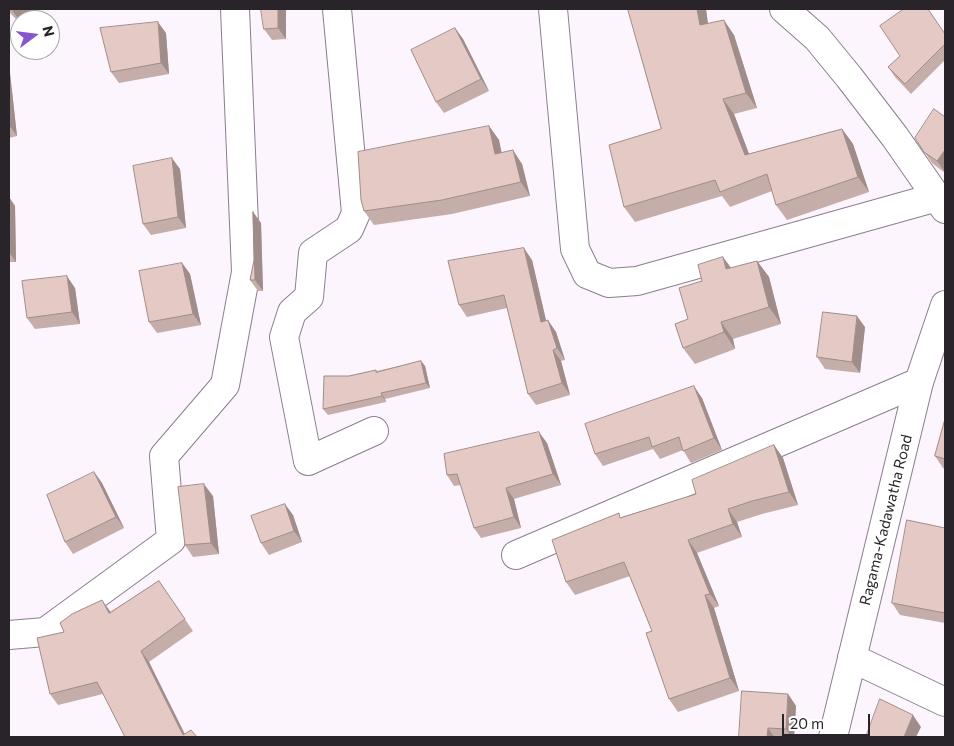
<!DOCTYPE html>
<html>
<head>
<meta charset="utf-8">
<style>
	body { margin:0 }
	#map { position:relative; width:954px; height:746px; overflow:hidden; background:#fcf5fd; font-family:Commissioner,sans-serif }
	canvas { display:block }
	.frame { position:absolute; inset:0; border:10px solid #29232a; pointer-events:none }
	.north { position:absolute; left:10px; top:10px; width:50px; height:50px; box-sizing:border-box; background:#fff; border:1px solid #a9a7aa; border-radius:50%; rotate:75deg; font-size:14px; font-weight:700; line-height:20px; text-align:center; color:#29232a }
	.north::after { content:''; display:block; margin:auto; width:18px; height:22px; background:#8755cd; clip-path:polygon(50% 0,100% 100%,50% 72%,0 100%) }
	.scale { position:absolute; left:782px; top:714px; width:88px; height:22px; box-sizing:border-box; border:2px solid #29232a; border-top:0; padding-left:6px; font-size:15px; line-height:18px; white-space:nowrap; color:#29232a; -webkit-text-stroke:4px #fff; paint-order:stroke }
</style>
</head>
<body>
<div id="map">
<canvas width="954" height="746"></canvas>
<div class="frame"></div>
<div class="north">N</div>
<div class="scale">20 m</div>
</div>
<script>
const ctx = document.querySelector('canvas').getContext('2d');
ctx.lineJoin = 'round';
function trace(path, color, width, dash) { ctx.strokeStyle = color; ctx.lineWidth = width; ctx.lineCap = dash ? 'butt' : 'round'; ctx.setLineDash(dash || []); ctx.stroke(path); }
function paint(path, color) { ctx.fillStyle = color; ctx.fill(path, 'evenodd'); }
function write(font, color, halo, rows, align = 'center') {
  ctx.font = font + ' Commissioner,sans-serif'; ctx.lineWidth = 4.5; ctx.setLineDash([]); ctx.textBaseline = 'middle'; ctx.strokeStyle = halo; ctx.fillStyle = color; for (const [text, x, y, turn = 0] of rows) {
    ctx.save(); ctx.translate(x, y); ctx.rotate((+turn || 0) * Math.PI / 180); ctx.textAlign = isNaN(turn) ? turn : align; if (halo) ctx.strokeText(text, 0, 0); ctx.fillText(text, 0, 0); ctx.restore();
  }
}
const minor = new Path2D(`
	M337,9L356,213L349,229L313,253L309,297L292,312L284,337L308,461L374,431
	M553,9L575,249L587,274L609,283L637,281L937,197
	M784,9L817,38L849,77L895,137L945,209
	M516,555L919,382
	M9,635L45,632L171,540L164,456L225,385L246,272L235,9
	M852,658L945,702`);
const major = new Path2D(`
	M833,737L919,382L945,305`);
const wall = new Path2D(`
	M9,9H37L20,20V23L9,12Z
	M286,9V39L272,40L264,29Z
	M628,9H706L708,24L734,35L757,108L734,114L749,154L842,129L853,144L869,192L787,220L776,205L772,191L730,207L722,196L635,222L624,207L661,129Z
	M455,28L463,39L489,91L444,113L436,102Z
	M166,33L169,74L119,83L111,72Z
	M945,34V60L911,94L895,77L888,67L900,56Z
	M9,72L10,73L17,136L9,138Z
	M945,117V173L932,163L915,138Z
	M489,126L499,140L501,153L522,164L530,196L452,214L374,225L364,211Z
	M180,169L186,228L151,235L143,224Z
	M9,197L15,206L16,262H9Z
	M253,212L261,223L263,291H258L250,280L254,260Z
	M532,260L546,321L556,332L565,360L561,361L570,395L536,405L528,394L507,308L467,317L459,305Z
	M757,261L769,277L781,324L733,339L735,349L695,364L683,348L688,319L702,281L731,268Z
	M182,263L190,274L201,325L157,333L149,322Z
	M75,288L80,324L35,329L27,318Z
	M865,327L860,373L825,369L817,357Z
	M421,361L425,366L430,388L385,399L386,402L328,415L323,409L349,376L376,370L377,371Z
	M702,398L722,450L691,463L683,450L660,459L653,449L603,466L595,454Z
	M945,419V469L943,468L935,456Z
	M547,443L561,485L514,499L521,528L481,538L474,528L461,485L454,486L447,475Z
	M774,445L783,458L798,505L762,514L737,522L742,537L697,553L719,606L714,608L739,691L678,712L669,699L652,631L630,576L575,595L566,582L622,517L696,494Z
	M94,472L102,483L124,528L73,554L65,542Z
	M213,496L219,554L193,557L185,545Z
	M293,515L302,542L269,555L261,543Z
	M945,528V623L900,615L892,603Z
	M159,581L193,631L149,662L185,734L197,737H125L103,694L58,705L50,694L110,612Z
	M788,694L796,706L794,737H739Z`);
const shadedWall = new Path2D(`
	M11,9H37L27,20H20V21Z
	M278,9H286V39L278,28Z
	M697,9H706L710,40L700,25Z
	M724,20L734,35L757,108L746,93Z
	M158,22L166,33L169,74L161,63Z
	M455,28L463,39L489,91L481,79Z
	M9,72L10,73L17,136L9,125Z
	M723,99L734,114L755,170L745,155Z
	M489,126L499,140L505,168L495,154Z
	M842,129L853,144L869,192L858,177Z
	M513,150L522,164L530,196L521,182Z
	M945,150V172L937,161Z
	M172,158L180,169L186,228L178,217Z
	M9,197L15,206L16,262L9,252Z
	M253,212L261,223L263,291L255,280Z
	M524,248L532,260L549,333L541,322Z
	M723,257L735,273L726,269Z
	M757,261L769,277L781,324L769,307Z
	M182,263L190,274L201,325L193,314Z
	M67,276L75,288L80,324L72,312Z
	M857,316L865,327L860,373L852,362Z
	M548,320L556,332L565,360L557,348Z
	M721,322L733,339L735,349L724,332Z
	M553,350L561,361L570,395L562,383Z
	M421,361L425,366L430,388L426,383Z
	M694,386L702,398L722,450L714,438Z
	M381,393L385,399L386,402L382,396Z
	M539,432L547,443L561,485L553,474Z
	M774,445L783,458L798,505L789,492Z
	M94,472L102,483L124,528L116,517Z
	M204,484L213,496L219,554L211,543Z
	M506,488L514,499L521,528L514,517Z
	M285,504L293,515L302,542L294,531Z
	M728,509L737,522L742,537L733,524Z
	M688,540L697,553L719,606L710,594Z
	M705,595L714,608L739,691L730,678Z
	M102,600L110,611L117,625L109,613Z
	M141,651L149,662L186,737H184Z
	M788,694L796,706L794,737H791L786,729Z
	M913,715L921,727L916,737H904Z
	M768,728L774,737H767Z`);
const building = new Path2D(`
	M261,9H278V28L264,29Z
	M628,9H697L700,25L724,20L746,93L723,99L745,155L842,129L858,177L776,205L767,174L720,192L715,180L624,207L609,145L661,129Z
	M904,9H928L945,34V44L905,84L888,67L900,56L880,26Z
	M158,22L161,63L111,72L100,28Z
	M455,28L481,79L436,102L411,50Z
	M934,109L945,117V150L937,161L924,152L915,138Z
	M489,126L495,154L513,150L521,182L442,200L364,211L361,200L358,152Z
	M172,158L178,217L143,224L133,166Z
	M253,212L255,280H250L254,260Z
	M524,248L541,322L548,320L557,348L553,350L562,383L528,394L504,295L459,305L448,261Z
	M723,257L726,269L757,261L769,307L721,322L724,332L683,348L675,324L688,319L679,288L702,281L698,265Z
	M182,263L193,314L149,322L139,271Z
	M67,276L72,312L27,318L22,281Z
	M823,312L857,316L852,362L817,357Z
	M421,361L426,383L381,393L382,396L323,409L324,376H349L376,370V372Z
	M694,386L714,438L683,451L679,437L652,447L649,437L595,454L585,424Z
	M945,419V459L935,456Z
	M539,432L553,474L506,488L514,517L474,528L457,474L447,475L444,454Z
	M774,445L789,492L752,501L728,509L733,524L688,540L710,594L705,595L730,678L669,699L646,633L652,631L624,562L566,582L552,540L619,513L620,518L696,494L692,480Z
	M94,472L116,517L65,542L47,495Z
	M204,484L211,543L185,545L178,487Z
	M285,504L294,531L261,543L251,516Z
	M907,520L945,528V613L892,603Z
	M159,581L185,619L141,651L183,735L191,730L197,737H125L97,682L50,694L37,638L64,632L60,623L72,614L102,600L109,613Z
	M742,691L788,694L786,729L768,728L767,737H739Z
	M880,699L913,715L904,737H866Z`);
const streetNames = [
	["Ragama-Kadawatha Road",886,520,-76]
];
trace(minor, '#8d7d90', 30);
trace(major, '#8d7d90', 30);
trace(minor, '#fff', 28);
trace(major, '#fff', 28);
paint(wall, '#c5ada9');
paint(shadedWall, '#a08d89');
paint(building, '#e5c9c4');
trace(building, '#a08d89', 1);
write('15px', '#29232a', '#fff', streetNames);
</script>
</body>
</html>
